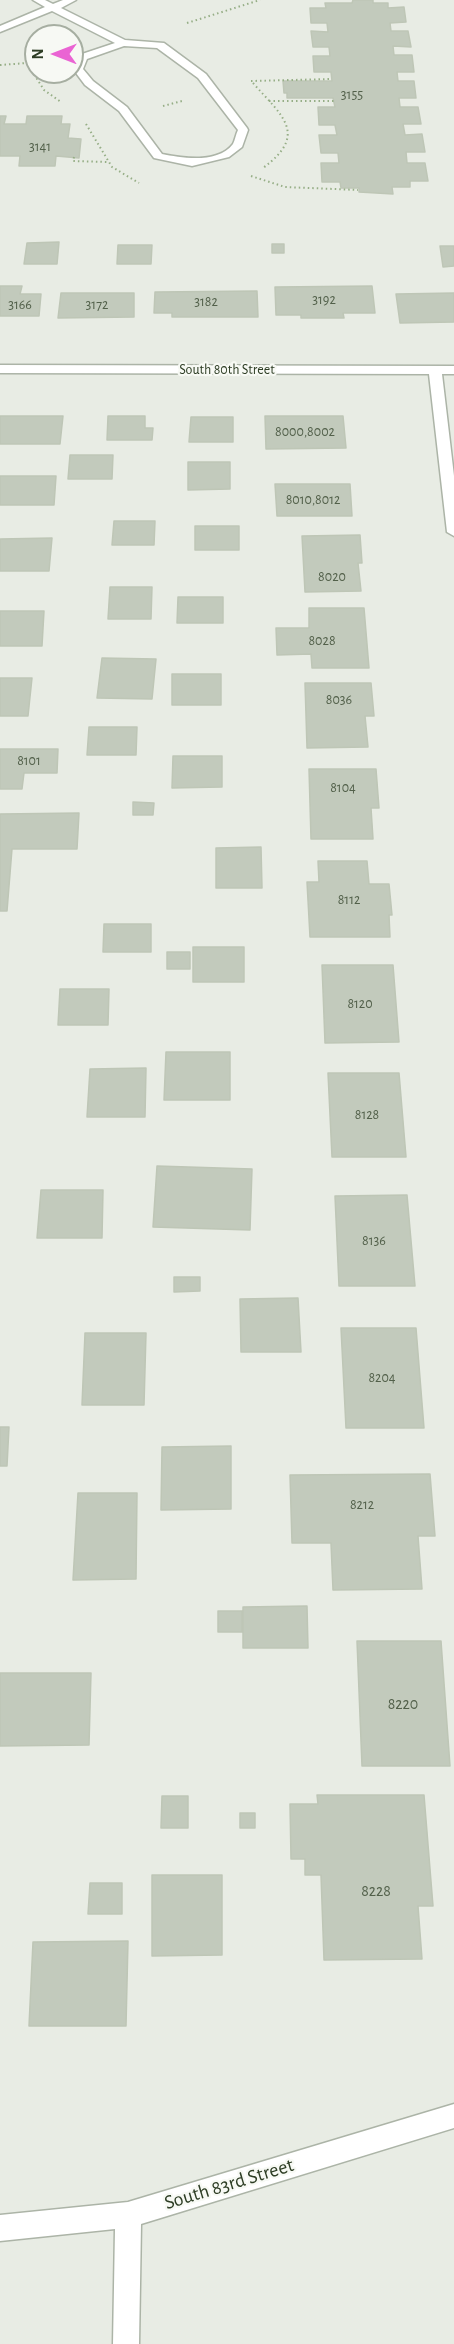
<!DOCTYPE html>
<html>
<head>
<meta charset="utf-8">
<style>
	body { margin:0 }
	#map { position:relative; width:454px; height:2344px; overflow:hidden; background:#e8ece4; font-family:"Alegreya Sans",sans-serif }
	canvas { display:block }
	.north { position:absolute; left:24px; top:24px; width:60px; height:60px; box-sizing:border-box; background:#f7f9f4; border:2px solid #a6aea1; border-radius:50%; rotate:270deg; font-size:16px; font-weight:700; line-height:24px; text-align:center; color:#2d3d24 }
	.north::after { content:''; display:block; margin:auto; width:21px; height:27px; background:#ea64d3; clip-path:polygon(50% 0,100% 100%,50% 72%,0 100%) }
</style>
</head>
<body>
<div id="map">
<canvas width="454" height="2344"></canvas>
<div class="north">N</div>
</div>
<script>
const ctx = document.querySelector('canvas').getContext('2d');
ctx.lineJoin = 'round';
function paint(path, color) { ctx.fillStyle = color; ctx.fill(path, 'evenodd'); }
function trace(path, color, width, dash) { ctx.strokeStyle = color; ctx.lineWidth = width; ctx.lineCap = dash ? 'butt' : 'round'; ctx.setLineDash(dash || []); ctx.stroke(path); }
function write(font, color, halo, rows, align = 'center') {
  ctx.font = font + ' "Alegreya Sans",sans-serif'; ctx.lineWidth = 4.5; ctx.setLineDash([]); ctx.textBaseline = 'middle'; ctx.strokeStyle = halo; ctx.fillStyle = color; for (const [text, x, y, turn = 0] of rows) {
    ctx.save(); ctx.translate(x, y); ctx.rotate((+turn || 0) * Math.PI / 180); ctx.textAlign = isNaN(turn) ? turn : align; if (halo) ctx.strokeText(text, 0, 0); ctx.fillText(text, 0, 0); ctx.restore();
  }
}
const building = new Path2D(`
	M353,0H373V3H388V8L404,7L406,22L390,23L391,31H408L411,47L393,46L394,55H412L414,72H397L398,81H414L416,98H399L400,107H418L421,124H403L405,135L422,134L425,152H406L407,163H425L428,181H410V187H392L393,194L359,192V188H341L340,182H322L321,163H339L338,153H321L319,135H337L335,125H319L318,107H335L333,98H287V93H284L283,81H332L331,72H314L313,56H330L329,47H313L311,31L328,32L327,23H311L310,8H326L325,3H352Z
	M0,116H6L4,124H26L27,116H62L61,124H70L68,138L81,139L79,158L56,156L55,166H19L20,156H0Z
	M59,242L57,264H24L27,243Z
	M272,244H284V253H272Z
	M118,245H152L151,264H117Z
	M440,246H454V266L443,267Z
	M0,286H22L20,294H41L39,316H0Z
	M372,286L375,313H343L344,318H301V315H276L275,287Z
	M257,291L258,317H172V313H154L155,292Z
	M61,293H134V317L58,318Z
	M454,293V322L400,323L396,294Z
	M0,416H63L60,444H0Z
	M108,416H145V428H153L152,440H107Z
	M265,416H343L346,448L266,449Z
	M191,417H233V442H189Z
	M70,455H113L112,479H68Z
	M188,462H230V489L188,490Z
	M0,476H56L54,505H0Z
	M275,484H350L352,516H277Z
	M114,521H155L154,545H112Z
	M195,526H239V550H195Z
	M360,535L362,563H358L361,591L305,592L302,536Z
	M52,538L49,571H0V539Z
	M110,587H152L151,619H108Z
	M178,597H223V623H177Z
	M309,608H364L369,668H312L311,654L277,655L276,628H309Z
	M0,611H44L42,646H0Z
	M102,658L156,659L152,699L97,698Z
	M172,674H221V705H172Z
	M0,678H32L28,716H0Z
	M305,683H371L374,716H365L368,747L307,748Z
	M89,727H137L136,755H87Z
	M0,749H58L57,773H24L22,789H0Z
	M173,756H222V787L172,788Z
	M309,769H376L379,808H371L373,839H311Z
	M133,802L154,803L153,815H133Z
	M79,813L77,849H12L7,911H0V814Z
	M261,847L262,888H216V848Z
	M318,861H367L369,884H389L392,915H389L390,937H310L307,882H319Z
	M104,924H151V952H103Z
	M193,947H244V982H193Z
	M167,952H190V969H167Z
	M322,965H393L399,1042L325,1043Z
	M60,989H109L108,1025H58Z
	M166,1052H230V1100H164Z
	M146,1068L145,1117H87L90,1069Z
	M328,1073H399L406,1157H332Z
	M157,1166L252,1169L250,1230L153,1227Z
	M41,1190H103L102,1238H37Z
	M407,1195L415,1286H339L335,1196Z
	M174,1277H200V1291L174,1292Z
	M298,1298L301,1352H241L240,1299Z
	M341,1328H416L424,1428H346Z
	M85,1333H146L144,1405H82Z
	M0,1427H9L7,1466H0Z
	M231,1446V1509L161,1510L162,1447Z
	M430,1474L435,1536H418L422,1589L333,1590L331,1543H292L290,1475Z
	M78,1493H137L136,1579L73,1580Z
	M307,1606L308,1648H243V1607Z
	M218,1611H242V1632H218Z
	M357,1641H441L450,1766H362Z
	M0,1673H91L89,1745L0,1746Z
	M317,1795H424L433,1906H418L422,1959L324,1960L321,1875H305V1859H291L290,1804H318Z
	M162,1796H188V1828H161Z
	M240,1813H255V1828H240Z
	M152,1875H222V1955L152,1956Z
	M90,1883H122V1914H88Z
	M128,1941L126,2026H29L33,1942Z`);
const path = new Path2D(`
	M187,23L260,0
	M27,63L36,56
	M0,65L27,63L44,90L61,102
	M251,81L331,79
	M253,83C282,116 309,134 263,168
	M269,101H334
	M163,106L182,101
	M86,124L112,167L139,183
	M74,157L73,161L107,162
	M251,176L285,187L358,190`);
const lane = new Path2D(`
	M33,0H45L53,4L63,0H76L61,8L125,40L164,43L206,74L247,128L248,130L242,147L229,157L192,166L154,158L119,111L85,85L73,69L79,55L115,43L52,11L0,32V26L45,7ZM124,46L157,48L198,78L238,130C236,134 235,140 233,144C218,164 182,158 162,154L127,107L93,81L83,69L87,59Z`);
const street = new Path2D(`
	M0,365L454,366V374H442L454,476V536L447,532L429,374L0,373Z
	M454,2104V2128L141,2224L139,2344H113L115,2229L0,2241V2215L128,2202Z`);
const numberNames = [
	["3155",352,95],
	["3141",40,147],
	["3192",324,300],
	["3182",206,302],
	["3166",20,305],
	["3172",97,305],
	["8000,8002",305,432],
	["8010,8012",313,500],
	["8020",332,577],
	["8028",322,641],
	["8036",339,700],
	["8101",29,761],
	["8104",343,788],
	["8112",349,900],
	["8120",360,1004],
	["8128",367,1115],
	["8136",374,1241],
	["8204",382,1378],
	["8212",362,1505]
];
const farStreetnames = [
	["South 80th Street",227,370]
];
const nearNumbernames = [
	["8220",403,1704],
	["8228",376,1891]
];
const nearStreetnames = [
	["South 83rd Street",229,2184,-17]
];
paint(building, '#c2cabc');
trace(building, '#bec6b6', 1.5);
trace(lane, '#acb4a7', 3);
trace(street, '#acb4a7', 3);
trace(path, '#96ae86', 2, [1.5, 3]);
paint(lane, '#fff');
paint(street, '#fff');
write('14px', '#52604a', null, numberNames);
write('14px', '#2d3d24', '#f7f9f4', farStreetnames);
write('16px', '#52604a', null, nearNumbernames);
write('20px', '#2d3d24', '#f7f9f4', nearStreetnames);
</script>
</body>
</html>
